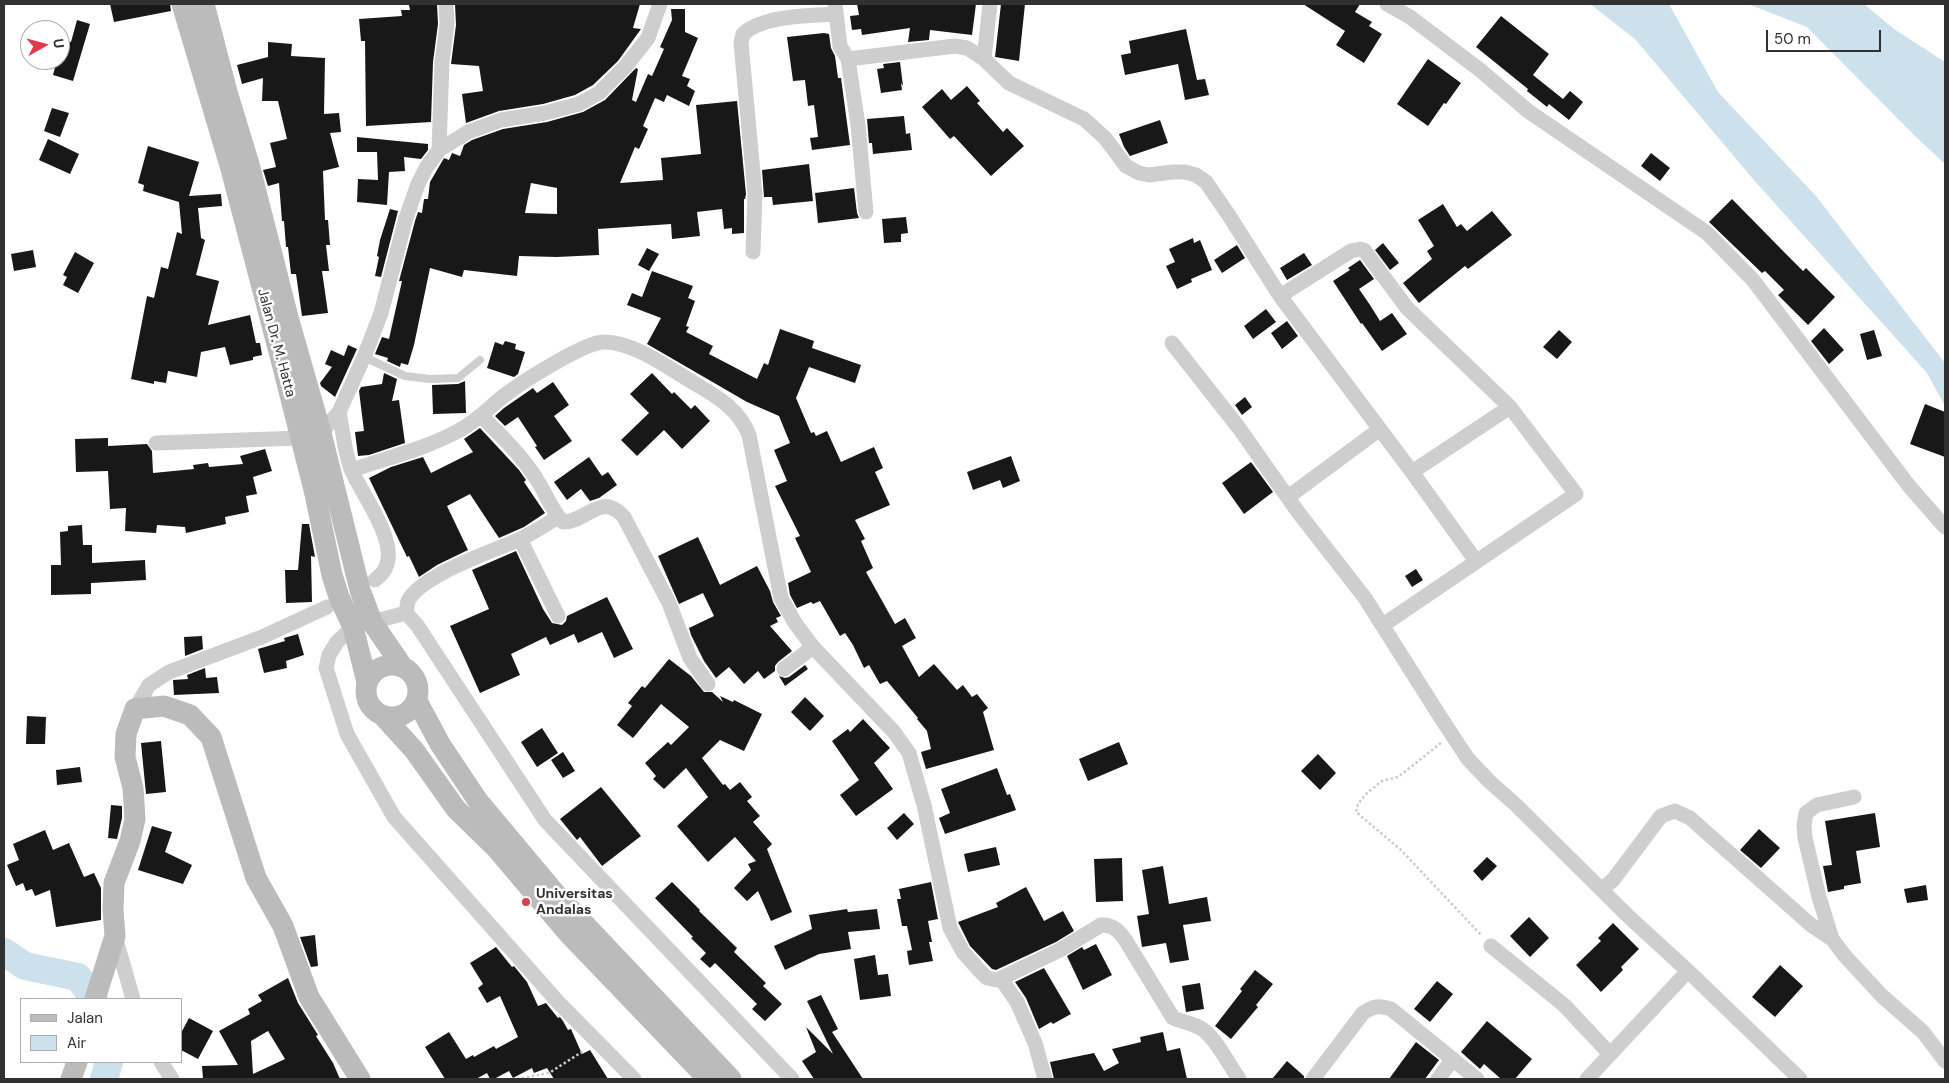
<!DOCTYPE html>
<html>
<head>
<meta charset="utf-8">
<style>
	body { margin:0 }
	#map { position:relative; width:1949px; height:1083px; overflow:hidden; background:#fff; font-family:"DM Sans",sans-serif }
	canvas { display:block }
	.frame { position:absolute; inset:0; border:5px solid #313131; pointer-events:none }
	.legend { position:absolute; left:20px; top:998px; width:162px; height:65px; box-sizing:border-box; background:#fff; border:1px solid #adadad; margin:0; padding:6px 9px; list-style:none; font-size:15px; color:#313131 }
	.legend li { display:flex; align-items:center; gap:10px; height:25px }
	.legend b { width:25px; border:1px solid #adadad }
	.north { position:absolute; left:20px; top:20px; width:50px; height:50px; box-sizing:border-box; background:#fff; border:1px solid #adadad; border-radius:50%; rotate:83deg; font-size:14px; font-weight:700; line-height:20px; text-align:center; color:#313131 }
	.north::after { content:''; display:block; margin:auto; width:18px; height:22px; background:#e13a4e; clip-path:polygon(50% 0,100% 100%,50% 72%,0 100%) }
	.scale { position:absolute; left:1766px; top:30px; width:115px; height:22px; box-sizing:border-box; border:2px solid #313131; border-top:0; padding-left:6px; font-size:15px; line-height:18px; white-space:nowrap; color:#313131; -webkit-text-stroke:4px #fff; paint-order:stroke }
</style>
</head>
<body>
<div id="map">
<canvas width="1949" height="1083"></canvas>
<div class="frame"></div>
<ul class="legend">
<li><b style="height:6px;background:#bbb"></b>Jalan</li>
<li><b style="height:14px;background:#cde1ec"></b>Air</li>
</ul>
<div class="north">U</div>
<div class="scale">50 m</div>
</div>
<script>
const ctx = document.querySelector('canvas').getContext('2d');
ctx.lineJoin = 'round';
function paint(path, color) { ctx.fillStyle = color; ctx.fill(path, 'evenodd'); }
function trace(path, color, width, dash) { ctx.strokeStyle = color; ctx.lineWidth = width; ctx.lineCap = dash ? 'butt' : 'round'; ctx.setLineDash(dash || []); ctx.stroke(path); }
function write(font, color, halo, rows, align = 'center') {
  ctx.font = font + ' "DM Sans",sans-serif'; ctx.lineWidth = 5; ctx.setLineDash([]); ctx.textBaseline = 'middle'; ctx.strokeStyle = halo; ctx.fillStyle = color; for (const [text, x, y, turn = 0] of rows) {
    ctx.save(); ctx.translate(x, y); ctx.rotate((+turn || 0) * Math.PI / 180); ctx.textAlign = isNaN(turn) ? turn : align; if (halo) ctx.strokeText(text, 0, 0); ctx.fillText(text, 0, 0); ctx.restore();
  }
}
const water = new Path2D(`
	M1590,4H1669L1718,92L1816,196L1945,363V406L1927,373L1753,179L1635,39Z
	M1748,4H1864L1894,29L1945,62V164L1916,137L1807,27Z`);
const river = new Path2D(`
	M4,952L25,966L78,977L94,999
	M104,1079L109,1062`);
const building = new Path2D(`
	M110,4H170L171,11L114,22Z
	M420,4H437L438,24L433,62L431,122L366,126L365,41H361L359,19L402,16L401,10H410L409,5Z
	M455,4H640L633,28L641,29L618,61L593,85L575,95L543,104L499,111L466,123L462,94L483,91L479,66L451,64L456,25Z
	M857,4H976L972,35L930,30L929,40L908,42L910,28L862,35L861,29L852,30L850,16L859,15Z
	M1001,4H1025L1019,61L995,57Z
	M1303,4H1360L1355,12L1372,22L1369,26L1382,34L1364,63L1336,45L1345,31Z
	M671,9H685V32L698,38L682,76L690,79L687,86L695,91L689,106L667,95L664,102L655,98L643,126L648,129L639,149L635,147L620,183L663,180L661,158L701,154L696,105L737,101L746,194L745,199H744V233L732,234V228L724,229L722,209L697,212L700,236L672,239L671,224L598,229L599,255L557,257L519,256L517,276L464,270L462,277L430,268L414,345L408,365L401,363L400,367L387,361L388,358L375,354L382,337L389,339L402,281H399L415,221L418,212L422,213L424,199H428L430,182L444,158L449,160L452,153L460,156L464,145L472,140L503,129L547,122L583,112L605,100L636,68L638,69L632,100L636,102L648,74L652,76L664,49L660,47L672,20ZM531,183L557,188V214L525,213Z
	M1501,16L1549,54L1533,75L1563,99L1570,91L1583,102L1569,120L1549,104L1547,107L1527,91L1528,89L1476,47Z
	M77,20L90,24L73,81L53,75L57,60H60L63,40L71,42Z
	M1186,29L1197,80L1205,79L1209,95L1185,100L1178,64L1125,75L1121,55L1131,53L1129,41Z
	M824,33L829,34L831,48L835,56L838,78H841L850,145L812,150L810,138L818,137L814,105L808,106L805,80L793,81L787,37Z
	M268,42L292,44L291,56L325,58L324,114L339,113L341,132L330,133L339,167L323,171L325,220H328L330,245H326L329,271H322L328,313L302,316L296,274H291L288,247H286L284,221H282L279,183L268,186L263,170L276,167L270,143L287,139L278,101H262L263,78L242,84L237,65L268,57Z
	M1428,59L1461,83L1446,104L1444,103L1428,126L1397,104Z
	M900,62L903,86L901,83L902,90L881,93L877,69L884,68L883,64Z
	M967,86L980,101L977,103L1003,132L1007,128L1024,146L991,176L954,136L950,139L922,107L942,89L951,100Z
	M52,108L69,113L60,137L44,131Z
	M904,116L906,134L910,133L912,150L873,154L872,143H869L867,119Z
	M1160,120L1168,143L1130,156L1124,147L1119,134Z
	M357,137L428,144V150L421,159L404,157L405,171L389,172L387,205L357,202L358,179L378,180L377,152H357Z
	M48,139L79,154L70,174L39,160Z
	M148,146L199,162L189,196L221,194L222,206L198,208L201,238L205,240L196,275L219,281L208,325L250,315L256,343H260L262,355L253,357V360L230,365L225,347L201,352L197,377L168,371L166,383L154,381V384L131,379L147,296L154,298L161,267L168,269L177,232L182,234L179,202L143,191L144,185L138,183Z
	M1651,153L1670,168L1660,181L1641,166Z
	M809,164L813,201L773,205L772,197H764L762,170Z
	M854,188L857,213L859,218L818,223L815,193Z
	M1732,199L1785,253L1803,271L1806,268L1835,297L1808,325L1778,295L1784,290L1765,271L1762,273L1709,222Z
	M1443,204L1457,227L1461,224L1467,231L1492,211L1512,235L1468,269L1465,266L1419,303L1403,283L1432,259L1427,251L1434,246L1418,220Z
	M390,209L398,211L381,277L375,276L379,257L377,256L380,240Z
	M906,217L908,233L901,234V242L884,243L882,219Z
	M1193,238L1194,243L1200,240L1212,270L1191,279L1192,282L1177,289L1166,266L1175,262L1169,249Z
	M1383,243L1399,263L1390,270L1375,250Z
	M1237,245L1245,258L1222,273L1214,260Z
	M647,248L659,254L649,271L638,265Z
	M33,250L36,267L14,271L11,254Z
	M75,252L94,263L78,293L63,285L67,277L63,275Z
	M1304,253L1312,265L1287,280L1280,268Z
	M1360,260L1374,279L1359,289L1370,305L1380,321L1392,313L1407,334L1382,351L1362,323L1361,324L1333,281L1350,270L1348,268Z
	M652,271L693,286L688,298L695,301L686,326L689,327L686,332L713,346L709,354L757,379L764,363L768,365L780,329L814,341L812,348L861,365L855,383L809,367L796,398L811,433L814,432L816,436L827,431L841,462L874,447L883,468L875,472L890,505L855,520L865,539L861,541L873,568L866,572L895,624L905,618L916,638L902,646L919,677L934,664L957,690L963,685L972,697L977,694L988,708L983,712L994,750L926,769L921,752L931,749L927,731L917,719L918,718L887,681L880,684L869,665L864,668L853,645L845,633L840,636L820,601L813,604L811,602L797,608L790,595L788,583L811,572L795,538L800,536L775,486L787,481L774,450L790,443L779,416L747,402L647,344L661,318L627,305L632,293L642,297Z
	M1266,309L1276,322L1253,339L1244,326Z
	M1287,321L1298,336L1282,349L1271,333Z
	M1824,328L1844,350L1829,364L1811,341Z
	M1559,330L1572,342L1557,359L1543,347Z
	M1874,330L1882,356L1867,360L1860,334Z
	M505,341L516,344L515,349L525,352L518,374L514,377L487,368L495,342L503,345Z
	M348,345L357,349L335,397L321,386L320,383L332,367L325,364L331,350L344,356Z
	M384,373L397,379L392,401L399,400L405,443L369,455L358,456L355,432L364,431L359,391L361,387L382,384Z
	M652,373L672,394L674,392L691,409L695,405L710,421L682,449L664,430L637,456L621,440L649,413L630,394Z
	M465,381L466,413L433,414L432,385L458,384Z
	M553,382L569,405L554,416L572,441L544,460L535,447L537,446L518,417L505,426L495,416L504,408L533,388L537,393Z
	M1245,397L1252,407L1242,415L1235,405Z
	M1925,404L1945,412V457L1910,444Z
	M480,428L519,470L526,480L524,482L545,513L524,527L499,538L470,494L447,506L468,550L437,565L419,577L409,556L407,557L369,478L391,467L423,457L431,473L473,452L464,439Z
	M108,438V446L147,444L152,451L153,473L194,469L193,465L208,463L209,467L243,464L240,456L265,449L272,471L253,477L257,494L246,496L249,512L225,517L226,524L186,533L185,527L157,525L156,533L125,531L126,508L110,509L108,471L76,472L75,439Z
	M1011,456L1020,481L1003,488L1000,480L973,490L967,472Z
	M589,457L602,476L608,472L617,485L599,498L590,501L581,489L567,500L554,482Z
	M1251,462L1273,492L1244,514L1222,483Z
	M302,524H309L315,557L311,556L312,602L286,603L285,570H298Z
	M82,525L83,545H92V563L145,560L146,580L91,583V594L51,595V565H61L60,532L68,531V526Z
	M698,537L720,585L757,566L770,591L773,602L781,616L776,618L778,622L770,626L792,651L778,662L775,666V671L764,679L758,671L744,684L729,667L716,678L704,661L691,635L689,628L714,616L703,593L679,604L658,556Z
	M516,551L543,609L552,623L562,625L566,621L567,616L607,597L633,649L614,658L602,632L578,643L574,634L550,645L546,637L511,654L520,675L480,693L450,626L489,609L472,570Z
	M1416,569L1423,580L1412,587L1405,576Z
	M298,634L304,655L286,661L287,668L264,673L258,649L285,641L284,638Z
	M202,636L203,649L185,656L184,637Z
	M669,659L691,676L704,692H712L723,702L720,696L733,702L734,700L762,714L744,751L720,740L702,758L723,785L725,784L730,790L740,782L752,797L747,801L760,816L753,822L772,844L767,849L792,912L771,921L758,891L747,901L734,888L751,870L748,864L756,861L735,837L708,862L677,826L708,797L686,768L664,789L653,779L656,776L645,763L668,742L671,745L689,727L661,704L633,738L617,725L632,706L628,703L642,686L645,688Z
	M805,665L808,669L785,686L779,676L785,678L789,677Z
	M205,668L206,678L217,677L219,693L174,695L173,680L188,679L187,675Z
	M805,697L824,716L810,731L791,712Z
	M27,716L46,717L45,744H26Z
	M863,719L890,748L874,763L893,789L856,816L840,795L859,780L832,741L848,729L850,732Z
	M542,728L558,753L537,767L521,742Z
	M161,741L166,792L146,794L141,743Z
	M1119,742L1128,764L1088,781L1079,759Z
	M563,752L575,771L563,778L551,760Z
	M1318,754L1336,773L1320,790L1301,771Z
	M80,767L82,782L57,785L56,770Z
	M997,768L1007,795L1010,794L1016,810L945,834L939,818L950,813L941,789Z
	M601,787L641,836L602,866L580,837L577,840L560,819Z
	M111,805L122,806V818L117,839L108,838Z
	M904,813L914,824L897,840L887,828Z
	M1875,813L1880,847L1856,851L1861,883L1844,886V889L1828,892L1823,866L1832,865L1825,821Z
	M152,826L172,832L165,852L192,865L183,884L138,870Z
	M1759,829L1780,848L1761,868L1740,850Z
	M45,830L53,850L69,843L84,877L94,873L101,888V920L56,927L50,890L35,896L32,889L26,891L23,883L16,886L7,865L19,860L13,844Z
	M996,847L1000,865L968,872L964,854Z
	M1487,857L1497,866L1482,881L1473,871Z
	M1122,858L1123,901L1096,902L1094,859Z
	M1163,866L1169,904L1207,897L1211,921L1183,925L1189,960L1170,963L1166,943L1142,947L1137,916L1149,914L1142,870Z
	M672,882L700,910L699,911L737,948L734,952L766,983L763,986L782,1004L765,1021L752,1009L757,1004L715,963L710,968L700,959L706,953L691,938L693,937L655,898Z
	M931,882L938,919L928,921L932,942H929L933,961L909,965L907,951L912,950L907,926H902L897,899H901L899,889Z
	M1926,885L1928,900L1907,903L1904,889Z
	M1026,887L1044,921L1063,911L1074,931L1056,942L996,970L992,969L970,946L958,922L998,907L996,903Z
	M847,909L848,912L877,909L880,929L848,932L851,949L819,954L785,970L774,946L812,929L809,915Z
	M1529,917L1549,938L1530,957L1510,936Z
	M1613,923L1639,949L1621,967L1623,970L1601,992L1576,965L1601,941L1598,938Z
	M315,935L318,966L311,967L300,937Z
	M1096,944L1112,975L1083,990L1067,956L1082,947L1084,950Z
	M496,947L512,967L514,966L527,982L538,1006L546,1003L558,1018L560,1017L563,1021L568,1030L571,1029L582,1054L590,1050L608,1079H554L547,1068L534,1073L532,1068L513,1078L509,1071L494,1079H490L487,1073L476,1079H445L425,1047L449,1032L466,1059L473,1055L474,1057L494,1046L496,1049L518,1037L500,996L487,1003L478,988L483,984L470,963Z
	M875,955L878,975L888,974L891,996L860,1000L854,959Z
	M1780,965L1803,986L1775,1017L1752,997Z
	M1044,968L1071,1014L1053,1024L1051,1022L1039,1029L1026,998L1015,982Z
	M1255,970L1273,984L1256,1005L1258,1007L1231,1039L1215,1026L1242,991L1240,989Z
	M288,978L298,1003L318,1035L316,1036L333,1063L340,1079H203L202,1066L238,1065L219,1031L250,1014L248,1009L262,1001L258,995ZM268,1031L285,1059L253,1074L251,1041Z
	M1437,981L1453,994L1430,1022L1414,1009Z
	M1200,983L1204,1009L1186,1012L1182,986Z
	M821,995L838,1029L832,1032L863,1079H814L802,1061L816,1052L806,1027L833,1054L807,1001Z
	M189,1018L213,1031L198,1059L181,1050V1033Z
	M1487,1021L1532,1059L1515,1079H1501L1484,1064L1480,1069L1461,1052Z
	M1163,1032L1167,1051L1180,1048L1187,1079H1054L1050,1062L1094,1053L1104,1071L1119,1063L1112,1049L1141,1042L1140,1037Z
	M1416,1042L1439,1060L1425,1079H1389Z
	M1287,1061L1304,1076V1079H1272Z`);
const path = new Path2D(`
	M1441,743L1398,777L1382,781L1366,794L1358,804L1356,812L1401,850L1482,936
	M517,1079L549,1073L585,1050`);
const lane = new Path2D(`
	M364,357L405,376L430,379L458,378L480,360`);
const street = new Path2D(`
	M835,4L840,46L848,59L955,46L967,48L984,59L1009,83L1084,119L1105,138L1126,166L1139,173L1149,175L1172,172H1185L1196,175L1206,182L1228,214L1280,296L1412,472L1476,561
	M1387,4L1410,17L1480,70L1528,111L1707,233L1753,280L1909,486L1945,527
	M848,59L858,125L866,212
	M984,59L990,4
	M439,150L442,62L447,24L446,4
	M753,252L755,194L741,43L743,34C764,15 809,16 836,14
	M1280,296L1351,251L1361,249L1364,250L1407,308L1510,407L1576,494L1383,625
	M1172,343L1239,428L1298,512L1365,598L1441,718L1468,759L1490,782L1516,805L1629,917L1688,971L1800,1079
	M339,412C343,431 344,451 351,469C361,494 403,546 383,572C381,575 377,578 375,580
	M481,416C502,436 524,458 539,483C547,496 552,511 563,522C588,522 600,491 624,517L669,603L690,658L708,684
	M321,433L339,412L364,357L381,313L406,218L418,184L426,168L439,150L468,132L501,120L545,113L579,104L599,93L625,67L648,38L660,4
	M156,443L301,438
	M352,470C387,458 425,449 458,431C478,421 492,404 509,392C527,379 584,343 603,342C631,341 666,366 689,380C714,395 738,407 749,435L781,598L795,623L813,647L894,732L909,753L924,805L950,928L963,952L979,970L987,978L997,980L1060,950L1101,925C1113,924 1120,932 1126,941L1173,1018C1182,1022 1193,1023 1202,1029C1216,1038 1229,1065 1239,1079
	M1412,472L1510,407
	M1288,497L1380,429
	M520,539L558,616
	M406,613C407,609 407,604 408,601C421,575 491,552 518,540C532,534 545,525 558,517
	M372,622L406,613L417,625L545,820L792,1079
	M353,627L337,642L329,655L326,668L347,734L394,817L558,1002L634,1079
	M784,669L813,647
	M135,709L149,685L169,672L262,637L327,607
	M1854,797L1817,805L1806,813L1804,825L1805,838L1819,897L1832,939L1845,956L1882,996L1923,1032L1945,1061
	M1602,889L1613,880L1661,816L1675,811L1690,818L1811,925L1832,939
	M115,936L133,999
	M1491,946L1564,1005L1610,1054
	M1001,979L1017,1002L1035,1043L1045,1079
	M161,1062L172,1079
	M1313,1079L1363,1013C1374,1006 1379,1005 1391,1009L1477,1079
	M1438,1079L1453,1059
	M1587,1079L1688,971`);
const secondary = new Path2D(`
	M182,4L231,169L283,367L315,494L332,575L339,597L353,627L367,682
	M204,4L227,92L249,164L289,321L321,433L360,590L372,622L402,666
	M366 691a26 26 0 1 1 52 0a26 26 0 1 1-52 0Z
	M417,701L440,744L478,801L555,893L731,1079
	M384,717L414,750L456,809L496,848L568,933L708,1079
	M95,999L115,936L113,909L114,883L130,841L135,819L133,788L125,757L126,734L135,709L164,706L190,715L211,737L256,878L283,926L309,997L360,1079
	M71,1079L77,1062`);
const markers = [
	[526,902,5,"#e13a4e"]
];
const streetNames = [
	["Jalan Dr. M. Hatta",276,343,75]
];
const poiNames = [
	["Universitas",536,894],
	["Andalas",536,910]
];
paint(water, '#cde1ec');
trace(river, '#cde1ec', 28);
paint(building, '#181818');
trace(path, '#cbcbcb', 2.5, [2.5, 2.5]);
trace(lane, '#cecece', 8);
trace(street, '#cecece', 15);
trace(secondary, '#bbb', 21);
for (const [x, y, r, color] of markers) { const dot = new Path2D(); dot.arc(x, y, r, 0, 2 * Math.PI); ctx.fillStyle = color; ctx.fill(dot); trace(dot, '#fff', 2); }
write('14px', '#313131', '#fff', streetNames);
write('bold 14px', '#313131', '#fff', poiNames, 'left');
</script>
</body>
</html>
